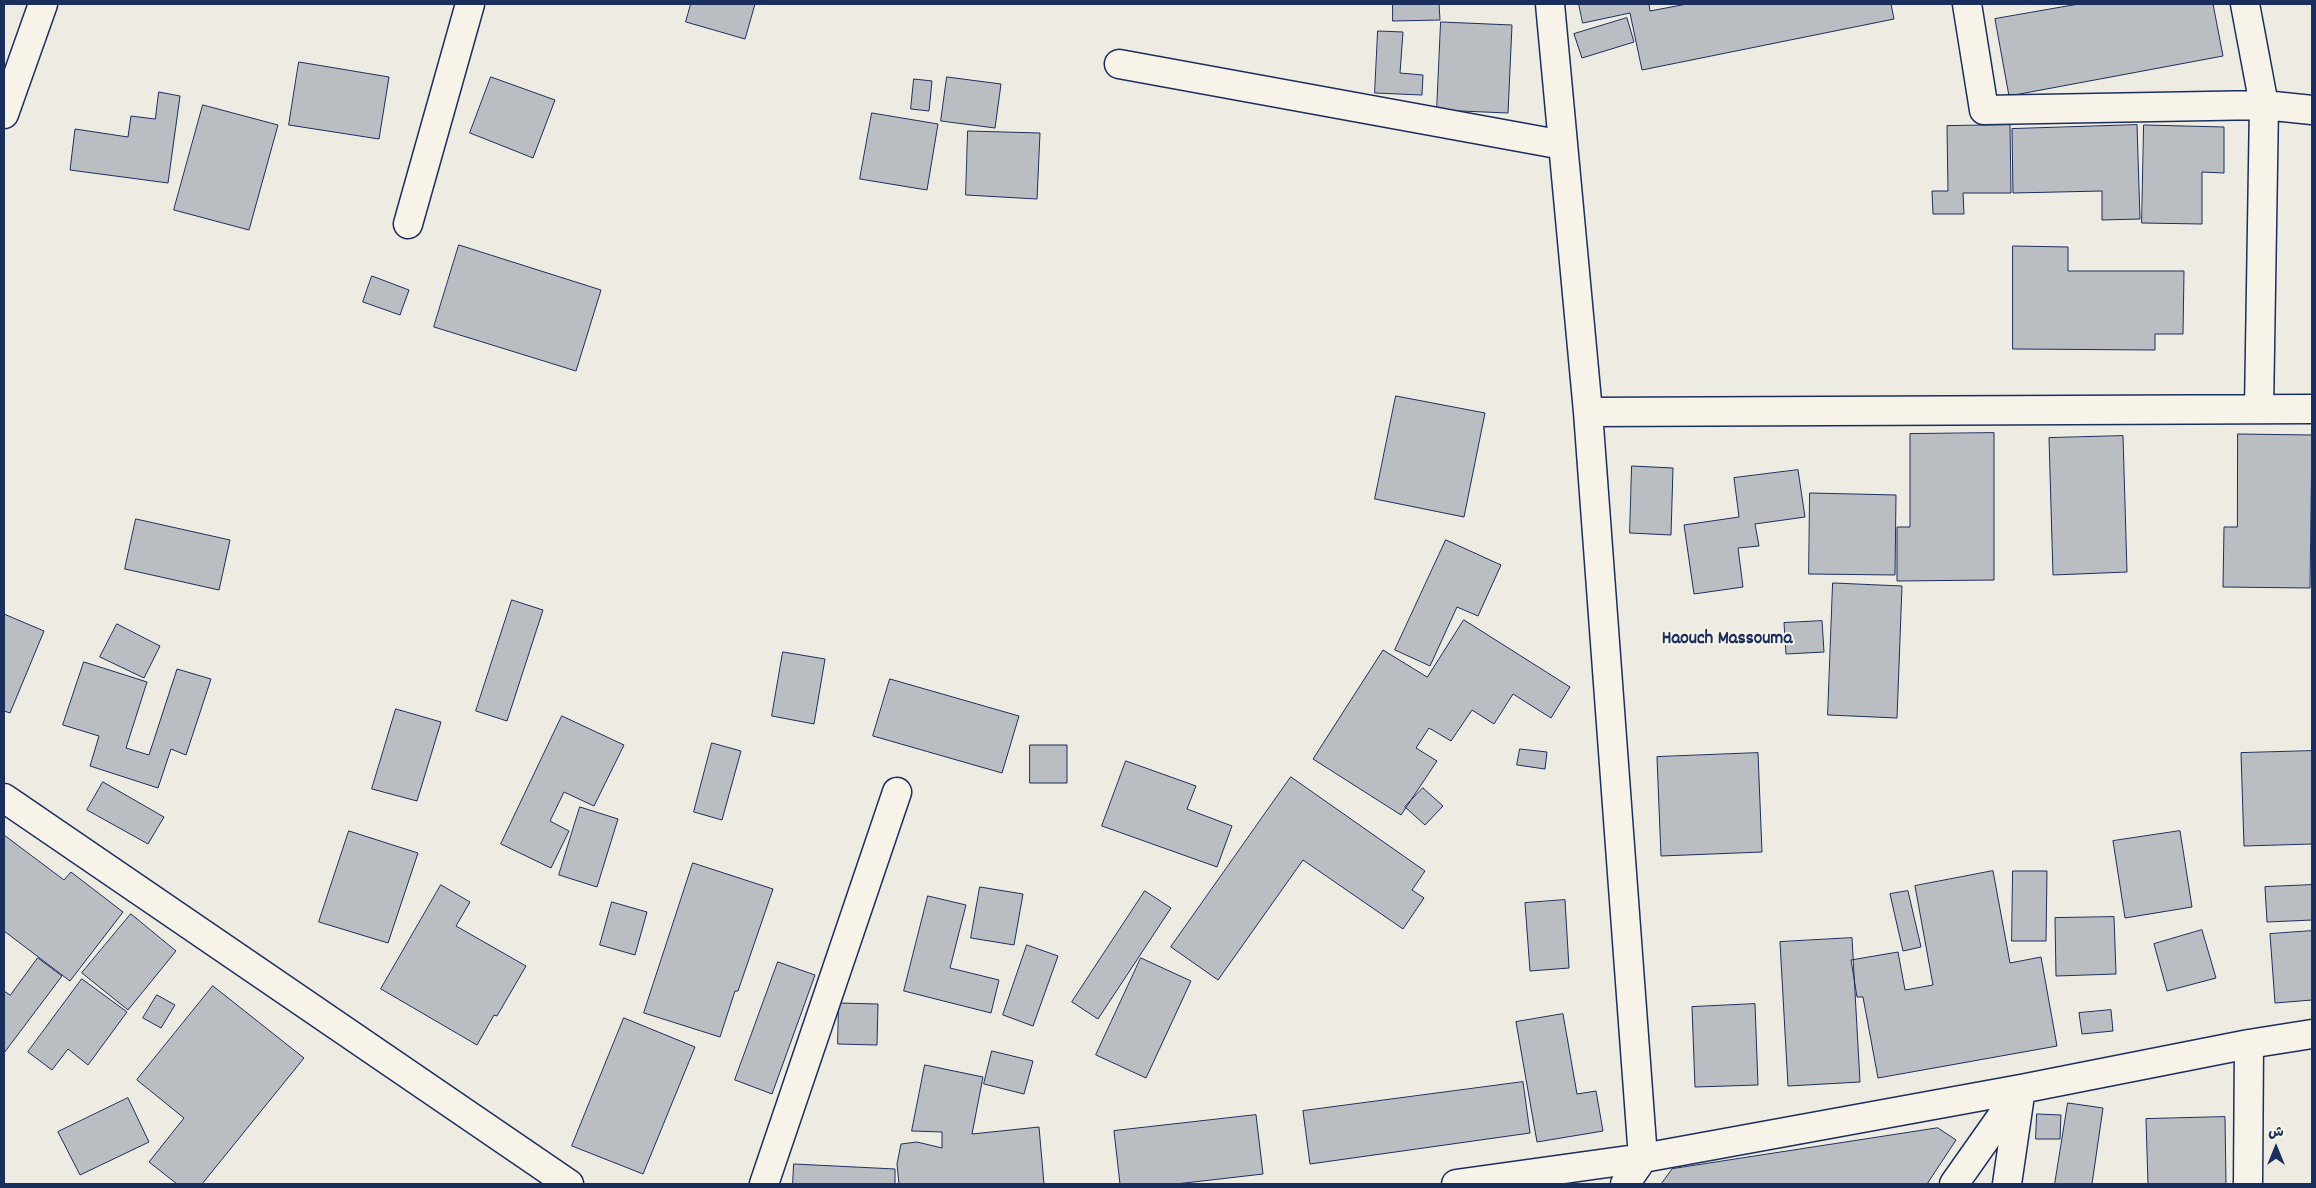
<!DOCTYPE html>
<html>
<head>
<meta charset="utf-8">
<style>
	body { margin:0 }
	#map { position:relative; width:2316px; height:1188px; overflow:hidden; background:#eeebe2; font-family:Dekko,"Playpen Sans Arabic",sans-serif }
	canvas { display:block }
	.frame { position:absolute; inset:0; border:5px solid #1b2f5e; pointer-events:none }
	.north { position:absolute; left:2251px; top:1123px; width:50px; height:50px; -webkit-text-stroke:4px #f7f3e8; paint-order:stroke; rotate:0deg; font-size:14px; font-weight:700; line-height:20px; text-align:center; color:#1b2f5e }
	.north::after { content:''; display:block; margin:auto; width:18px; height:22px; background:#1b2f5e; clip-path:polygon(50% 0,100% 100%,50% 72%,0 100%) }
</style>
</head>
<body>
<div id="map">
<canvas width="2316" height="1188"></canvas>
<div class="frame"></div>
<div class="north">ش</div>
</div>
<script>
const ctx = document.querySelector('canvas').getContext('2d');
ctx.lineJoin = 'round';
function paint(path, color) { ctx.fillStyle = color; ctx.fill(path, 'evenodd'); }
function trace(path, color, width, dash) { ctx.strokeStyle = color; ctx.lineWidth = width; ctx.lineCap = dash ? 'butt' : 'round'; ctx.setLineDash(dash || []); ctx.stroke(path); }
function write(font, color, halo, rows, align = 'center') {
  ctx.font = font + ' Dekko,sans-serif'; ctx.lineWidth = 4; ctx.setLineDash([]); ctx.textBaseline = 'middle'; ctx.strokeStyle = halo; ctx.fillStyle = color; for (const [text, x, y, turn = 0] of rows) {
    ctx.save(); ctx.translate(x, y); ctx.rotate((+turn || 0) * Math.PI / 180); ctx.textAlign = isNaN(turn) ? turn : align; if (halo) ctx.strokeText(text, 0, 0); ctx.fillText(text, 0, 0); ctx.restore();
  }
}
const building = new Path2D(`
	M691,4H755L745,39L686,22Z
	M1393,4H1439L1440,20L1393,21Z
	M1579,4H1649L1650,11L1687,4H1891L1894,19L1642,70L1630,13L1583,23Z
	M2079,4H2213L2223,56L2009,96L1995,19Z
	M1627,18L1634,42L1582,58L1574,34Z
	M1441,22L1512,25L1508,113L1437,110Z
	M1378,31L1403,32L1400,73L1423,75L1422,95L1375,93Z
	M299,62L389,77L379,139L289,125Z
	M491,77L555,100L533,158L470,133Z
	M947,77L1001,84L995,128L941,121Z
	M914,79L932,81L929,111L911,109Z
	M159,92L180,96L168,183L70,170L75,129L128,137L131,116L155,119Z
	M203,105L278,125L249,230L174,210Z
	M872,113L938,124L927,190L860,179Z
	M2010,125L2011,193H1963L1964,214H1933L1932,191H1948L1947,126Z
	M2137,125L2140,219L2102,220V191L2013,193L2012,129Z
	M2144,125L2224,127V173L2202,172V224L2142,223Z
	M968,131L1040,133L1037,199L966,195Z
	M459,245L601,290L576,371L434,327Z
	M2013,246L2068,247V271H2184L2183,334H2155V350L2013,349Z
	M372,276L409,290L400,315L363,302Z
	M1396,396L1485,413L1464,517L1375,499Z
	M1994,433V580L1897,581V527H1910V434Z
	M2238,434L2312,435L2310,588L2223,587L2224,527H2237Z
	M2123,436L2127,572L2053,575L2049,438Z
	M1632,466L1673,468L1671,535L1630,533Z
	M1798,470L1805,517L1755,524L1759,546L1738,548L1743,587L1694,594L1684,525L1739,517L1734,478Z
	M1810,493L1896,495L1895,575L1809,574Z
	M136,519L230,540L219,590L125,569Z
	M1446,540L1501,565L1478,616L1457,607L1430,666L1395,650Z
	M1833,583L1902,586L1897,718L1828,715Z
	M512,600L543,610L507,721L476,711Z
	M4,614L44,631L10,713L4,711Z
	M1464,620L1570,687L1551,718L1513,694L1494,724L1472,710L1451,741L1429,728L1416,748L1437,761L1401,815L1313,759L1383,650L1427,677Z
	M1822,621L1824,652L1786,654L1784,623Z
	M117,624L160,646L144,678L100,657Z
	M783,652L825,659L814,724L772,716Z
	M84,662L147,682L126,748L149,755L177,669L211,679L186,755L171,749L158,788L90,766L99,736L63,725Z
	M890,679L1019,716L1002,773L873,736Z
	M396,709L441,722L417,801L372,789Z
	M562,716L624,745L594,806L564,792L550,821L569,831L551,868L501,844Z
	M712,743L741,751L722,820L694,812Z
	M1030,745H1067V783H1030Z
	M1520,749L1547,752L1545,769L1517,765Z
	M2312,751V844L2244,846L2241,753Z
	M1758,753L1762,852L1661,856L1657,757Z
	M1126,761L1196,786L1187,809L1232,826L1217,867L1102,826Z
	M1291,777L1425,871L1412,890L1424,898L1403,929L1303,860L1218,980L1171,947Z
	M103,782L164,817L148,844L87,810Z
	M1423,788L1443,806L1425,825L1405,807Z
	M580,807L618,819L597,887L559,875Z
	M349,831L418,853L388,943L319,922Z
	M2180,831L2192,907L2125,918L2113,841Z
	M4,835L64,880L71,872L123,912L70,981L4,931Z
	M693,863L773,889L738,991H735L720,1037L644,1013Z
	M1993,871L2010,963L2041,957L2057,1046L1878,1078L1863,997H1857L1851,960L1898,952L1905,990L1933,985L1915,886Z
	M2013,871H2047L2046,941H2012Z
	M441,885L470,902L456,926L526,966L497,1016L494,1015L477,1045L381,989Z
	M2312,885V920L2267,922L2265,887Z
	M980,887L1023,894L1014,945L971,938Z
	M1145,891L1171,908L1098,1019L1072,1002Z
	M1908,891L1921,947L1903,951L1890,894Z
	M928,896L966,905L950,968L999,980L991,1013L904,991Z
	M1565,900L1569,968L1530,971L1525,903Z
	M612,902L647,912L635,955L600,945Z
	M131,914L176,951L128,1010L82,973Z
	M2114,917L2116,974L2056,976L2055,918Z
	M2202,930L2216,978L2167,991L2154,944Z
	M2312,931V1000L2275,1003L2270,934Z
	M1852,938L1860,1082L1788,1086L1780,942Z
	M1027,945L1058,956L1033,1026L1003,1015Z
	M38,958L62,976L4,1053V991L10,995Z
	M1141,958L1191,981L1146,1078L1096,1055Z
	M778,962L815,975L772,1094L735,1080Z
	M82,979L127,1012L88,1065L68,1049L52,1070L28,1052Z
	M213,986L304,1058L202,1184H177L149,1162L184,1118L137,1080Z
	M157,995L175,1005L161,1028L143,1018Z
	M839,1003L878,1004L877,1045L838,1044Z
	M1755,1004L1758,1085L1695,1087L1692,1007Z
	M2111,1010L2113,1031L2082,1034L2079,1013Z
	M1563,1014L1577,1094L1596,1091L1603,1131L1537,1142L1516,1022Z
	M624,1018L695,1047L643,1174L572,1146Z
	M992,1051L1033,1061L1024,1094L984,1084Z
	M925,1065L983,1077L972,1134L1039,1127L1044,1184H899L897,1164L901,1144L917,1142L942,1148V1132L912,1131Z
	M1523,1082L1530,1133L1310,1164L1303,1111Z
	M128,1098L149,1142L80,1175L58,1132Z
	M2068,1103L2103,1108L2092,1184H2055Z
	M2037,1114L2061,1115L2060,1139H2036Z
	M1256,1115L1263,1174L1176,1184H1120L1114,1131Z
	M2225,1117L2226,1184H2148L2146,1119Z
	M1938,1128L1956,1140L1927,1184H1661L1672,1169Z
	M794,1164L895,1169V1184H793Z`);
const minor = new Path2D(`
	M1550,4L1588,412L1643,1158L1625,1184
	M1967,4L1984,110L2264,105L2312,110
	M2245,4L2264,105L2259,409
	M1119,64L1563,145
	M4,114L43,4
	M408,224L470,4
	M1588,412L2312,409
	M764,1184L897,792
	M1456,1184L1643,1158L2021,1089L2249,1044L2312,1034
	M1954,1184L2021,1089
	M2007,1184L2020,1095
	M2248,1184L2249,1044`);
const major = new Path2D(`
	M4,798L569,1184`);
const quarterNames = [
	["Haouch Massouma",1727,640]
];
paint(building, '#babdc2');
trace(building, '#1b2f5e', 1);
trace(minor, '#1b2f5e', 31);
trace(major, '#1b2f5e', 31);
trace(minor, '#f7f3e8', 28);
trace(major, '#f7f3e8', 28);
write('bold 19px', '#1b2f5e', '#f7f3e8', quarterNames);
</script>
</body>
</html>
